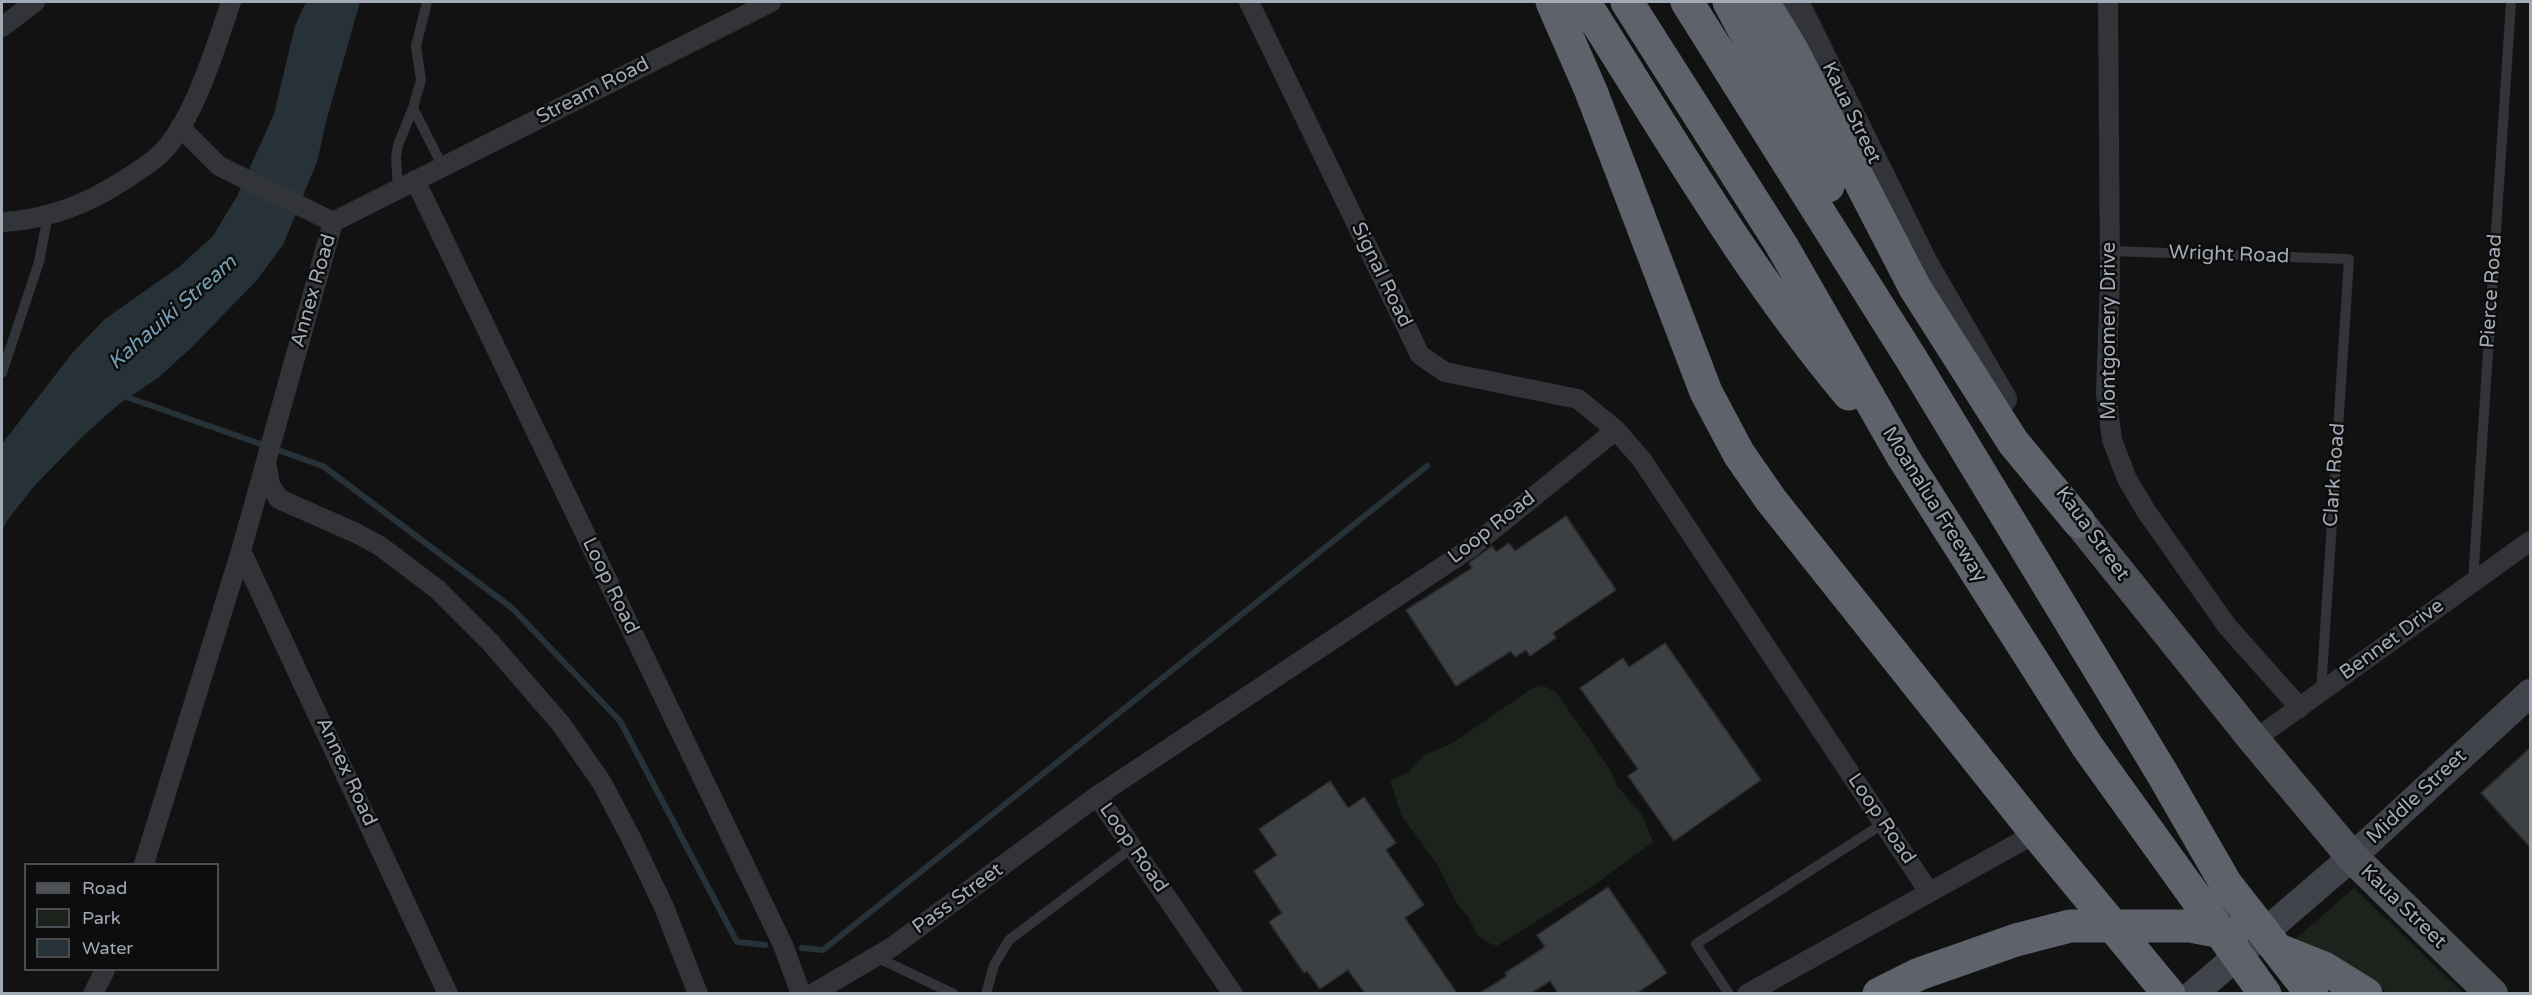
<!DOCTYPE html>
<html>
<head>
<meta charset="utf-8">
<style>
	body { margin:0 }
	#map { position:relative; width:2532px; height:995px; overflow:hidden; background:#121213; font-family:"Varela Round",sans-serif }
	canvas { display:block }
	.frame { position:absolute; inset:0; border:3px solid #a2aab5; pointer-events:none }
	.legend { position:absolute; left:24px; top:863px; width:195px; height:108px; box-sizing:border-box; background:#0d0d0e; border:2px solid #494c51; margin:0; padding:8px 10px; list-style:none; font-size:18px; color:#a2aab5 }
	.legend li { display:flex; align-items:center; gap:12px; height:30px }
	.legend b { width:30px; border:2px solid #494c51 }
</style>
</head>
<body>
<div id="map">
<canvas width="2532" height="995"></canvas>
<div class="frame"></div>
<ul class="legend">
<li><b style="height:8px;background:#4e5158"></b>Road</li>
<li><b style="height:16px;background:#1b231c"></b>Park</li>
<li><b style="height:16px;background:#273238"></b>Water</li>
</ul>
</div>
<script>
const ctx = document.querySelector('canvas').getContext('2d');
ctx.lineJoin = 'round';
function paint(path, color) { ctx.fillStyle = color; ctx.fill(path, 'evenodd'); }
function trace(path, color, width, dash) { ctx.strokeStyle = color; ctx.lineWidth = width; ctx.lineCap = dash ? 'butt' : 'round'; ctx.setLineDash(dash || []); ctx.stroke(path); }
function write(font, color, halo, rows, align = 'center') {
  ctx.font = font + ' "Varela Round",sans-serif'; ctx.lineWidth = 5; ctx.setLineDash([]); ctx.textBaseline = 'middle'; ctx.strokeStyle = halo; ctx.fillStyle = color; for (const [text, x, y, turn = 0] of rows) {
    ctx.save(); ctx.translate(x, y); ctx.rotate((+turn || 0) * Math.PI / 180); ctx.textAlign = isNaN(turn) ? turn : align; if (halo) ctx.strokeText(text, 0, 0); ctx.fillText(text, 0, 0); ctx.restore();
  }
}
const green = new Path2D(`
	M1541,685L1555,691L1587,736L1613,775L1617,786L1642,815L1653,842L1597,883L1497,946L1489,943L1477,935L1470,920L1456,902L1437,864L1401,815L1390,780L1408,773L1424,755L1451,744L1531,689Z
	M2354,888L2463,993H2388L2292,942Z`);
const water = new Path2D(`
	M306,2H360L327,118L317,162L283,245L256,281L192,347L158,378L119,404L84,435L37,483L8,519L2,532V444L73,352L105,319L179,267L213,236L237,196L274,114L295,26Z`);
const stream = new Path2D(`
	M121,395L323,466L512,608L620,721L737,942L765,945
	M802,948L823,950L1427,466`);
const building = new Path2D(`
	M1566,516L1616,590L1553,633L1556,638L1530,656L1526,650L1515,657L1511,651L1456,686L1406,610L1472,568L1469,563L1492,546L1496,552L1509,543L1515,551Z
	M1665,643L1761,780L1674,841L1628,776L1638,769L1580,688L1623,658L1629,667Z
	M2530,748V847L2481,793Z
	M1330,781L1348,808L1364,797L1396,843L1386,850L1424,905L1405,918L1457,993H1365L1348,970L1320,989L1307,971L1304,973L1269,922L1282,913L1254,871L1277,855L1259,829Z
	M1608,887L1667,973L1637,993H1558L1550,981L1531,993H1480L1507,976L1505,973L1545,947L1537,935Z`);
const service = new Path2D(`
	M413,108L443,167
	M398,189L396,157L398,145L413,108L421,80L416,46L427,2
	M2110,251L2349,259L2321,692
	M2,373L39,262L48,215
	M2473,581L2511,2
	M876,957L954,994
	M986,994L994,965L1009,940L1133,847
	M1729,994L1696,944L1884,823`);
const minor = new Path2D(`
	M1249,2L1420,355L1445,372L1578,399L1616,430L1642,460L1929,892
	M2108,2L2110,277L2106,394L2112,440L2127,479L2146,511L2227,626L2300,708
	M2,27L35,2
	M180,127L219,166L333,222
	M415,180L783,945L801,994
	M2,222C38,220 74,209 106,191C123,181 141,170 156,158C192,128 216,46 231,2
	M267,467L270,485L279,499L356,533L380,546L437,589L490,642L561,724L602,783L632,840L664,907L698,994
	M241,551L448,994
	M2254,740L2530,541
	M144,864L241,551L333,222L771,2
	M93,994L105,970
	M812,994L892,947L1097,796
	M1233,994L1097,796L1469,549L1616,430
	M1747,994L2036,833`);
const tertiary = new Path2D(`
	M1796,2L1925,263L2004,399`);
const secondary = new Path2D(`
	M2193,994L2352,857L2530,693`);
const primary = new Path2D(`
	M2079,522L2254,740L2352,857L2492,994`);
const motorway = new Path2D(`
	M1552,2L1591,91L1706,392L1739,454L1771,500L2036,833L2169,994
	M1584,2C1668,134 1748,274 1849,394
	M1627,2L1782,246L1903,457L2087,746L2265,994
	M1687,2L1912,360L2162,773L2226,884L2312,994
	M1729,2L1828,186
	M1763,2L1792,50L1915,288L2013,442L2079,522
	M2279,950L2324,968L2366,994
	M1879,994L1919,974L2016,940L2070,926H2190L2233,934`);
const streetNames = [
	["Stream Road",593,91,-27],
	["Kaua Street",1851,113,64],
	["Wright Road",2229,255,2],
	["Signal Road",1381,275,64],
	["Annex Road",314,291,-74],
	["Pierce Road",2492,291,-86],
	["Montgomery Drive",2110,331,-90],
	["Clark Road",2335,475,-86],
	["Moanalua Freeway",1934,505,58],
	["Loop Road",1492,528,-38],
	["Kaua Street",2092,534,54],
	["Loop Road",610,586,64],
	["Bennet Drive",2392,640,-36],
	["Annex Road",346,772,65],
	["Middle Street",2417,797,-43],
	["Loop Road",1881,819,56],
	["Loop Road",1133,848,55],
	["Pass Street",958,899,-36],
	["Kaua Street",2403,907,44]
];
const waterNames = [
	["Kahauiki Stream",173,313,-41]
];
paint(green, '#1b231c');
paint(water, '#273238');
trace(stream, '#273238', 6);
paint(building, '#3d4043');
trace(building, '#2b2c30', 1.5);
trace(service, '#323439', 10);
trace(minor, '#323439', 20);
trace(tertiary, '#323439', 26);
trace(secondary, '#404349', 28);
trace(primary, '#4e5158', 32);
trace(motorway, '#5e626a', 33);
write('20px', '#a2aab5', '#0d0d0e', streetNames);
write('italic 21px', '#759db4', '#0d0d0e', waterNames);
</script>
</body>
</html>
